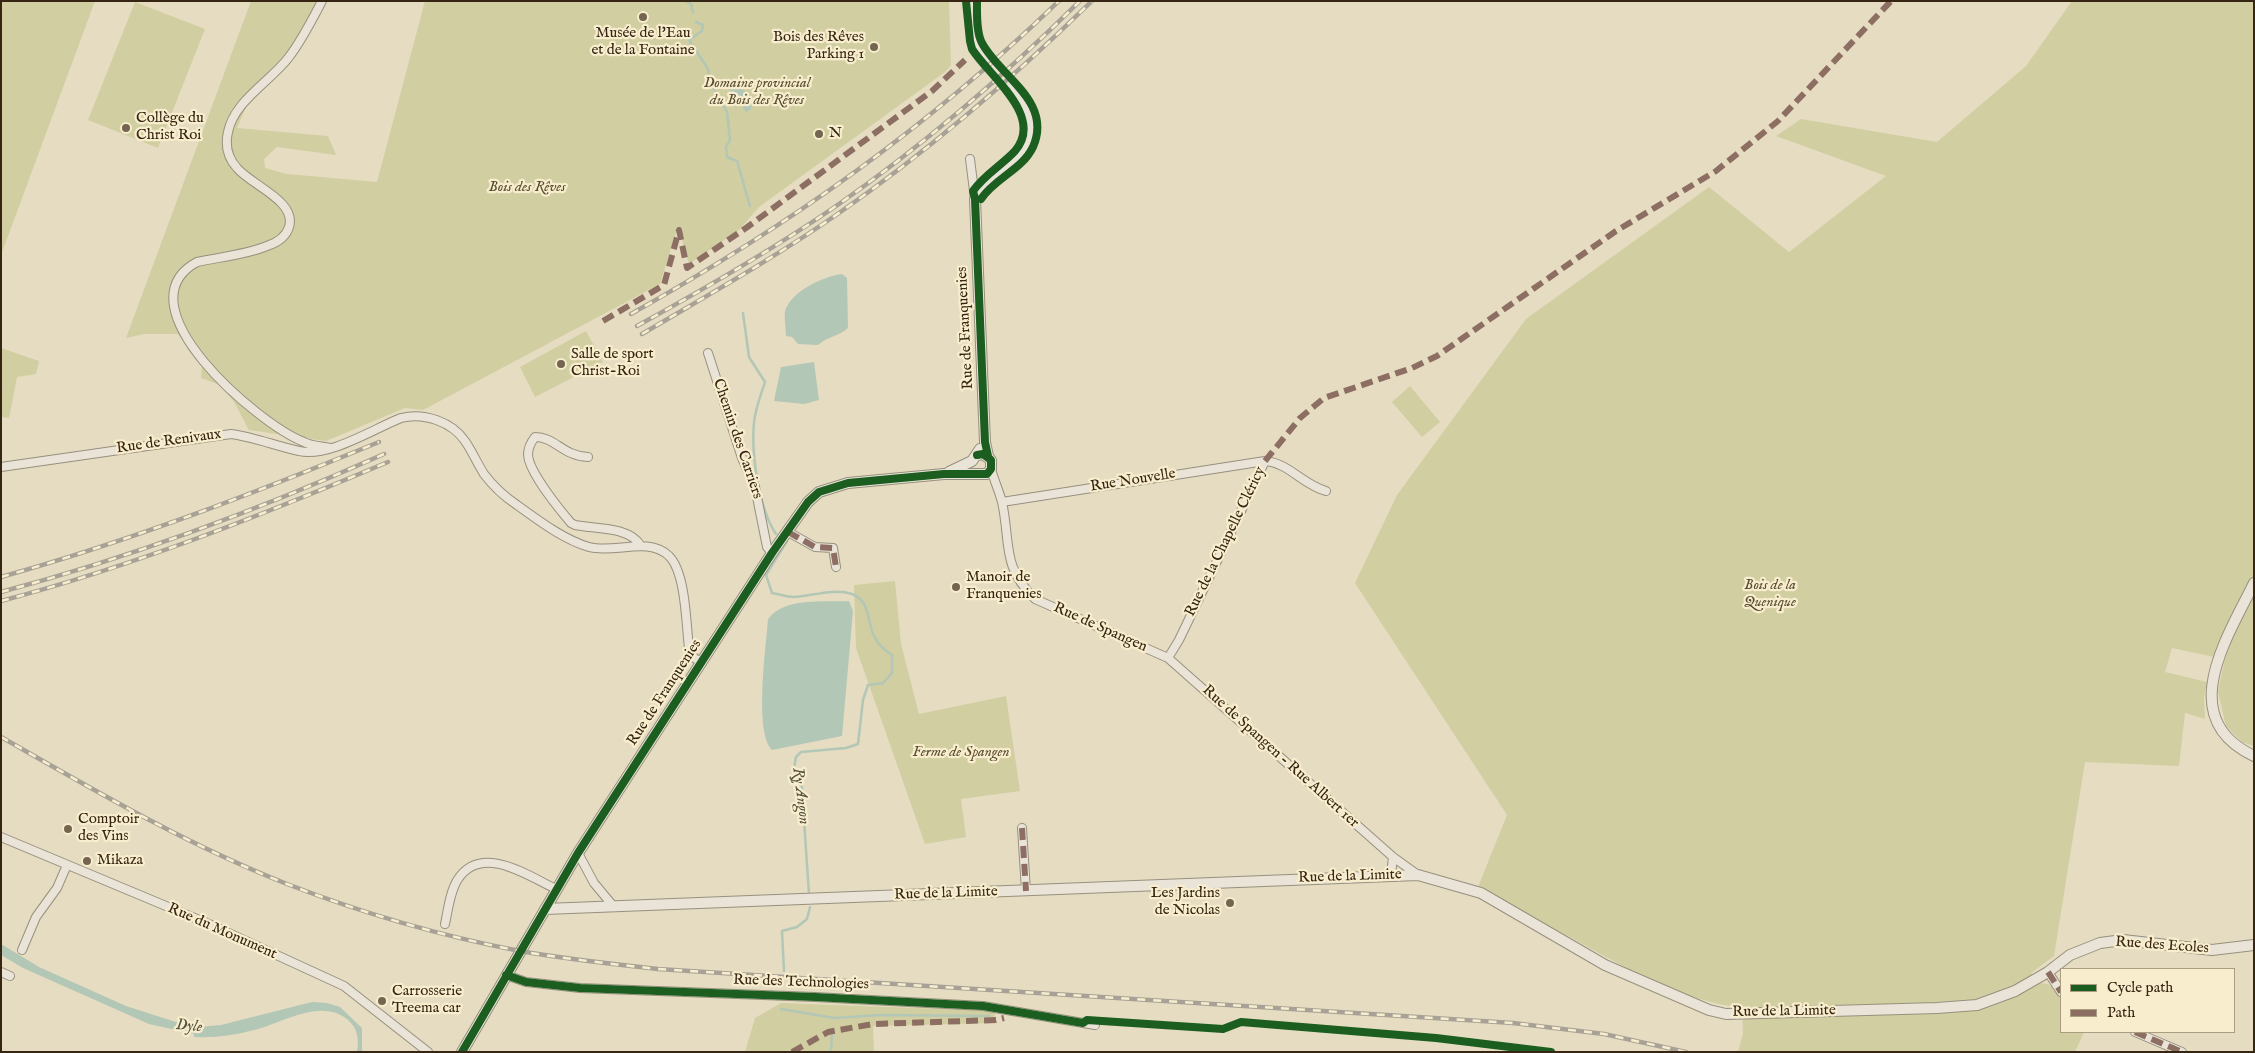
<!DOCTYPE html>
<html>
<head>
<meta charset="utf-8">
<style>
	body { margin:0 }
	#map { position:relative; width:2255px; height:1053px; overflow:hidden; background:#e6dcc1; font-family:"IM FELL English",serif }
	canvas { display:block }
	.frame { position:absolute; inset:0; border:2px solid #352512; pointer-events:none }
	.legend { position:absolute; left:2060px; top:968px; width:175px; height:65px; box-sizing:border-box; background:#f8edcd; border:1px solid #aa9d82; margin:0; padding:6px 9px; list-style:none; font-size:15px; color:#352512 }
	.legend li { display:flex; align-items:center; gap:10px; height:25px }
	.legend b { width:25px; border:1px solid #aa9d82 }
</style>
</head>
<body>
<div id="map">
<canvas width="2255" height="1053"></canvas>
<div class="frame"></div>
<ul class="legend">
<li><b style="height:6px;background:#1b5e20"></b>Cycle path</li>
<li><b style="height:6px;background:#8d6e63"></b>Path</li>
</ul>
</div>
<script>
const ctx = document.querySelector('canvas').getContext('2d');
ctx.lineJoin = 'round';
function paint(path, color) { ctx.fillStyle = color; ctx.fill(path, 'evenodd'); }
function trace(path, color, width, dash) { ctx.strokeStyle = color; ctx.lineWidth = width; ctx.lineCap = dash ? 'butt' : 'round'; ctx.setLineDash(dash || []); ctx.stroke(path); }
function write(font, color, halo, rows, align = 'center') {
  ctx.font = font + ' "IM FELL English",serif'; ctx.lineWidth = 4.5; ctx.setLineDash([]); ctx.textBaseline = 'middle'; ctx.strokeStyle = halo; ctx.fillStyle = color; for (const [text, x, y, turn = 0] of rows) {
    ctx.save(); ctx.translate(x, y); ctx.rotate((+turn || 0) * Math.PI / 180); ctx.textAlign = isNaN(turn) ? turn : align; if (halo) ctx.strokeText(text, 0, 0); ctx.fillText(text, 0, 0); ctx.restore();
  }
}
const green = new Path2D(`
	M1,1H95L1,255Z
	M251,1H327L291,63L247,105L237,128L328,136L336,155L277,147L264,159L265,168L287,174L377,182L425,1H949L951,65L945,72L759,207L739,230L689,264L678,226L660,284L423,410L405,408L326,441L249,430L234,402L220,385L201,378L202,364L178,334H144L126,338Z
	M2072,1H2254V746L2242,742L2226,726L2218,692L2228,643L2221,640L2214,657L2172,648L2165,672L2207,682L2204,698L2205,719L2185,713L2179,766L2085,762L2054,956L2031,973L2037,983L2048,984L2061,994V1032H2084L2075,1052H1738L1743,1034L1742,1007C1681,1004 1597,951 1542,922C1521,911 1498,902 1476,892L1507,815L1355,583L1397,495L1526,319L1709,187L1789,252L1886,176L1776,136L1801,119L1937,142L2026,66Z
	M135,2L205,29L158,148L88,120Z
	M586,331L603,362L535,397L520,367Z
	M1,348L39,361L36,374L17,377L9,418L1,417Z
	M1410,386L1440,422L1422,437L1392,402Z
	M895,581L901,644L919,714L1006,696L1020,791L961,799L966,837L925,844L856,648L854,585Z
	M781,1003L995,1011L994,1023L873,1026L874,1052H745L755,1018Z`);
const water = new Path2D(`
	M727,86L742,89L752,97L751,109L746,112Z
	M842,274L847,278L848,328C839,336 827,337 818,345L798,344L792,337L786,336C786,329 784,319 785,312C789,292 824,276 842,274Z
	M814,362L819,400L804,404L774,401L781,367Z
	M849,601L853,611L842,736L772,750C754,732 766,647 768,619C784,597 824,602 849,601Z
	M1,944L39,967L126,1006L182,1024L199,1027L221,1025L312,1002L327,1003L340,1007L362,1028V1052H357C359,1041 358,1031 351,1023C326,996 286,1021 258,1029C236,1035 216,1038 194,1037V1034L149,1024L23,968L1,955Z`);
const stream = new Path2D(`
	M685,1L691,4L693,12
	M696,22L703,25L702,31L689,40L708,69L710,82L727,112L730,140L726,147L727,157L737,161L750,206
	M743,313L749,357L765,382C761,395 755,409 754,423C751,454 759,509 776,534
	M787,541L766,575L772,593C779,594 787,597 794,597C812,596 834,588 852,594C871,601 867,623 874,636C878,645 884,650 892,655V673L883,683L868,685L863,700L858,744L846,748L801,752L796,757L794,768L801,775L809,894
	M784,971L782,931L797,927L807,919L810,907
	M781,1009L834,1018L880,1015L989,1016
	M831,1052L832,1035`);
const minor = new Path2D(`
	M322,1C312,20 302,40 289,57C271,81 234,101 228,132C225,145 228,158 237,168C251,185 297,201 289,227C286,237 276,243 267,246C245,255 220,257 197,262C118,305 258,424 304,442C311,446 321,446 330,448
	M970,159L975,199
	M708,353L742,458L755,487L767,547L772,553
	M588,457C563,456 555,437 535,437C531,442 528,448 528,455C529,472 560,510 571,523L575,525C595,529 629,526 641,546
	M1,467L231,434C254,437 276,446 299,451C328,458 373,429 401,418C424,412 452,422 465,441C472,451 477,463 484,474C493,486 505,497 517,505C538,520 564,540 589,547C615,554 648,536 669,556C686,573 686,624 689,648L694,658L702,662
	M991,469C994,480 999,491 1002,502C1011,543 1001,566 1035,599L1168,658L1393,857L1418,875
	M1002,502L1265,461C1289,463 1303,485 1326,491
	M788,532L815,547L833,548L836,567
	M1168,658L1179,640L1265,461
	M1022,828L1026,891
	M1,837L209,924L344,986L428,1052
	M578,853L594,883L614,907
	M1391,875L1393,857
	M445,924C448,910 450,891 458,879C482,843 528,876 556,889
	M22,950L36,917L57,888L67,865
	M1,972L10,976
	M2048,972L2061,992
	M506,975L526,982L580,988L815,997L983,1006L1095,1025
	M2135,1032L2182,1052`);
const tertiary = new Path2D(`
	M972,1C972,13 970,29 974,40C985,75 1051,101 1026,147C1014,169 988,177 975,199L985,442L988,456
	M949,472L972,461L980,449
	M2254,583C2227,638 2174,718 2254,756
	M545,909L1418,875L1481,893L1605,965L1709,1010L1726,1014L1937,1008L1977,1005L2015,991L2048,972L2070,955L2100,943L2123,940L2212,950L2254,945
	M462,1052L578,853L772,553L808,502L819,492L848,483L944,474H987L991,469V460L983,454L977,455`);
const rail = new Path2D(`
	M631,314C791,224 926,129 1059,1
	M637,326C706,288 774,249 839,204C925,144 1005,75 1080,1
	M642,334C708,295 776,257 839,213C930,150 1013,78 1092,1
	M1,577C130,541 255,493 379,442
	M1,592C132,557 261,509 384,454
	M1,601C134,566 262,515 388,462
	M1,737C94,790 187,845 287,884C362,913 441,936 520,951C565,959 612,964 658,969L1513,1023L1604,1034L1686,1052`);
const quiet = new Path2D(`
	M603,321L664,285L679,230L687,268L746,228L932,91L965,60
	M1265,461L1300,418L1324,398L1412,368L1437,356L1616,231L1716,171L1778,121L1891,1
	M788,532L815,547L833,548L836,567
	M1022,828L1026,891
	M2048,972L2061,992
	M2135,1032L2182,1052
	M792,1052L828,1032L873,1024L996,1020L1004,1018`);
const cycleway = new Path2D(`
	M966,1L970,41L972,49C989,76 1045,116 1015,151C1002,165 984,175 973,191L975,199L985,442L988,456
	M977,1C977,13 976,32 982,43C1000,77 1053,101 1033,147C1022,170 995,178 981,199
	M506,975L526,982L580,988L815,997L983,1006L1083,1023L1087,1020L1223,1029L1241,1022L1436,1038L1551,1052
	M462,1052L578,853L772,553L808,502L819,492L848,483L944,474H987L991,469V460L983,454L977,455`);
const markers = [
	[643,17,5,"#73654f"],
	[874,47,5,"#73654f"],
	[126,128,5,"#73654f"],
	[819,134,5,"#73654f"],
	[561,364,5,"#73654f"],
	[956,587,5,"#73654f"],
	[68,829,5,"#73654f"],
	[87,861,5,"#73654f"],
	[1230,903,5,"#73654f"],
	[382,1001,5,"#73654f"]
];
const poiNames = [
	["Musée de l'Eau",643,34,"center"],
	["et de la Fontaine",643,51,"center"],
	["Bois des Rêves",864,38,"right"],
	["Parking 1",864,55,"right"],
	["Collège du",136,119],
	["Christ Roi",136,136],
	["N",829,134],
	["Salle de sport",571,355],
	["Christ-Roi",571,372],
	["Manoir de",966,578],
	["Franquenies",966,595],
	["Comptoir",78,820],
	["des Vins",78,837],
	["Mikaza",97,861],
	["Les Jardins",1220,894,"right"],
	["de Nicolas",1220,911,"right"],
	["Carrosserie",392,992],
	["Treema car",392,1009]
];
const parkNames = [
	["Domaine provincial",757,84],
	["du Bois des Rêves",757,101],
	["Bois des Rêves",527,188],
	["Bois de la",1770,586],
	["Quenique",1770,603],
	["Ferme de Spangen",961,753]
];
const streetNames = [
	["Rue de Franquenies",966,328,-93],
	["Chemin des Carriers",737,439,71],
	["Rue de Renivaux",169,442,-8],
	["Rue Nouvelle",1133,481,-9],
	["Rue de la Chapelle Cléricy",1226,542,-64],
	["Rue de Spangen",1100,628,24],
	["Rue de Franquenies",665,693,-57],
	["Rue de Spangen - Rue Albert 1er",1280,757,42],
	["Rue de la Limite",1350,877,-2],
	["Rue de la Limite",946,894,-2],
	["Rue du Monument",222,932,24],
	["Rue des Ecoles",2162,946,4],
	["Rue des Technologies",801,983,2],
	["Rue de la Limite",1784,1012,-1]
];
const waterNames = [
	["Ry Angon",800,796,83],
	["Dyle",189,1027,5]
];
paint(green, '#d1cea2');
paint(water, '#b2c7b5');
trace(stream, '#b2c7b5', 2.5);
trace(minor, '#97907e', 10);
trace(tertiary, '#97907e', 12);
trace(minor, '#e9e4d7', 8);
trace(tertiary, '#e9e4d7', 10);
trace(rail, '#a8a296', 4.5);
trace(rail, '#f8edcd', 2.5, [8]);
trace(quiet, '#8d6e63', 6, [12, 6]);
trace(cycleway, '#1b5e20', 8);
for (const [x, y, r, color] of markers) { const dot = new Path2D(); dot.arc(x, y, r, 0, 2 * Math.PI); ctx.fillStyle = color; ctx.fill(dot); trace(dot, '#f8edcd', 2); }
write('15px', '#352512', '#f8edcd', poiNames, 'left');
write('italic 15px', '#584c30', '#f8edcd', parkNames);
write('15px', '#352512', '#f8edcd', streetNames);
write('italic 16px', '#545341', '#f8edcd', waterNames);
</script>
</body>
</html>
